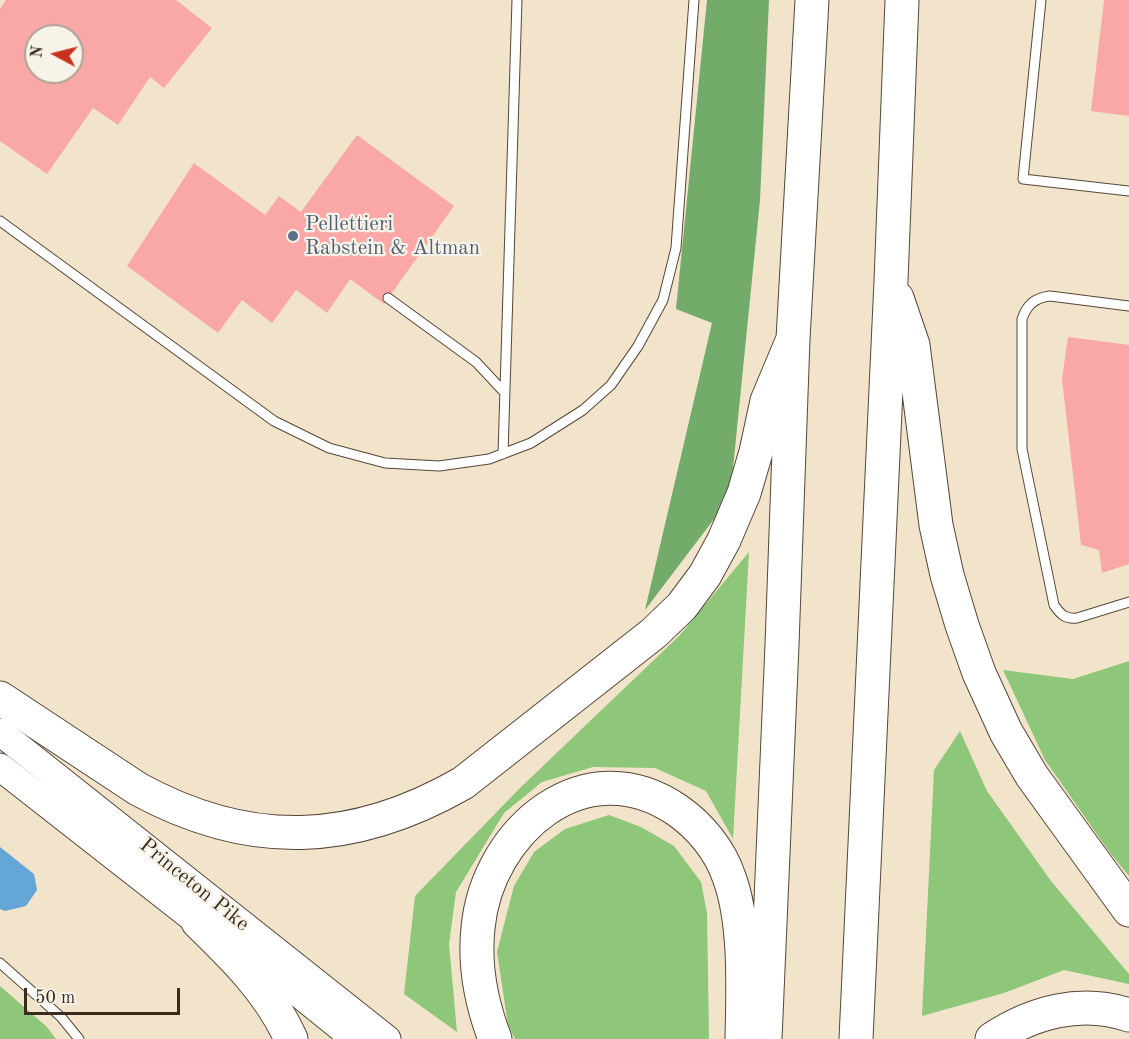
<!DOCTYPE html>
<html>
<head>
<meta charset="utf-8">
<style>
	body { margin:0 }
	#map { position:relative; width:1129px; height:1039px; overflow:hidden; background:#f1e4ca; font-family:"Old Standard TT",serif }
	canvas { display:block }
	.north { position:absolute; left:24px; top:24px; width:60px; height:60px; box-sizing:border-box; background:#f7f3e8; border:2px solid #aca397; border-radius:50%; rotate:277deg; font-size:16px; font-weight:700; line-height:24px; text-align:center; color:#3b2a1e }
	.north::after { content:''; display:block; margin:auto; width:21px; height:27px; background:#c8321e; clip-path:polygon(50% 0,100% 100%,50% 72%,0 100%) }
	.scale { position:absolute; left:24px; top:988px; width:156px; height:27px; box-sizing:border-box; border:3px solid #3b2a1e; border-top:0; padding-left:8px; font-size:18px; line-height:21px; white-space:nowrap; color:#3b2a1e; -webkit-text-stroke:4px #f7f3e8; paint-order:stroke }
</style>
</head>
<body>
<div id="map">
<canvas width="1129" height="1039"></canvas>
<div class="north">N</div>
<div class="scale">50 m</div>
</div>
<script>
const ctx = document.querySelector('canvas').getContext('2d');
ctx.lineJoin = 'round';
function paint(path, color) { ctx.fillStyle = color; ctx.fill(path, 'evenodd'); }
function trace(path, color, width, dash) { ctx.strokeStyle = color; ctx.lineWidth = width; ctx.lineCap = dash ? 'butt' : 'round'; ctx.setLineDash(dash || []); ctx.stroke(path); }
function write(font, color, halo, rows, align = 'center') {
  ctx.font = font + ' "Old Standard TT",serif'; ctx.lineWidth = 4.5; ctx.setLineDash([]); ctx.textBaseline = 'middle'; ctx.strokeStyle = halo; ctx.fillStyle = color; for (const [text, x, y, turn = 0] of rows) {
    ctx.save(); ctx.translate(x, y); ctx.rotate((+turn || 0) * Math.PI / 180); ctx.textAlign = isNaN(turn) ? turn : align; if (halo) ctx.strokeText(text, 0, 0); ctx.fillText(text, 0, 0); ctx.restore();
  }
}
const green = new Path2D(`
	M749,552L733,839L706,791L655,768L593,767L542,782L504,813L456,892L449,944L457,1032L404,994L415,896L520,788L679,636Z
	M1129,661V876L1110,853L1045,760L1003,670L1073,679Z
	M960,731L987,791L1051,881L1129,974V984L1064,970L1004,993L922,1016L934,770Z
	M609,815L641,827L674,846L701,882L707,913L709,1039H515L508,1025L497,952L514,886L534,852L565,829Z
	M0,986L47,1027L56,1039H0Z`);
const forest = new Path2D(`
	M707,0H769L760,200L730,498L645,610L712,323L676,309Z`);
const water = new Path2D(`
	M0,847L34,874L37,890L26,906L5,911L0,909Z`);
const building = new Path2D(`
	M6,0H176L212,28L164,88L150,77L118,125L93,108L47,174L0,141V9ZM36,36H72V72H36Z
	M1104,0H1129V116L1091,111Z
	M357,135L454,206L384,304L350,279L327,313L296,290L272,323L242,300L218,333L127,266L194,163L265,215L279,196L301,212Z
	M1068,337L1129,345V564L1102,573L1099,550L1081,545L1062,379Z`);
const service = new Path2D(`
	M1041,0L1023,179L1129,191
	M0,221L274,421L329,448L385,463L439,466L489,459L531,443L583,410L611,385L638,346L663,300L676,248L694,0
	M388,298L476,362L505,393
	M1129,306L1050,296C1034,298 1027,305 1022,319V449L1054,605C1061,615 1065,619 1077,618L1129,602
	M503,454L517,0
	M0,963L61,1017L79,1039`);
const secondary = new Path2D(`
	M0,732L387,1039
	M0,767L198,922L298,993L355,1039`);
const motorway = new Path2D(`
	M897,298L913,345L936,525L947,575L962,625L979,673L1006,732L1032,776L1129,910
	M0,698L138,789C250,850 353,846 463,783L654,633L682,606L705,575L724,540L744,493L756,452L767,401L793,339
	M198,922C234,957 270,992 291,1039
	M495,1039C482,1005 474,965 478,928C487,831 585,747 677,810C700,826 720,850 729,877C746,922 743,991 742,1039
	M765,1039L782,645L793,339L812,0
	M856,1039L891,281L902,0
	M992,1039C1033,1012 1081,999 1129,1015`);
const markers = [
	[293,236,6,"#5c6f8a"]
];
const serviceNames = [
	["Pellettieri",305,224],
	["Rabstein & Altman",305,248]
];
const streetNames = [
	["Princeton Pike",194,885,39]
];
paint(green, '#8ec67a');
paint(forest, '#72ab6a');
paint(water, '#64a6d8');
paint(building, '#faa8a7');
trace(service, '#564638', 11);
trace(secondary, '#564638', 29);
trace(motorway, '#564638', 35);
trace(service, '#fff', 9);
trace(secondary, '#fff', 27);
trace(motorway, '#fff', 33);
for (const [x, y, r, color] of markers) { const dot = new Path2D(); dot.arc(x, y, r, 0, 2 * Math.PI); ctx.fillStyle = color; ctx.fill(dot); trace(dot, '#f7f3e8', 2); }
write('21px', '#4e5e75', '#f7f3e8', serviceNames, 'left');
write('21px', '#3b2a1e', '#f7f3e8', streetNames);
</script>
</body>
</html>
